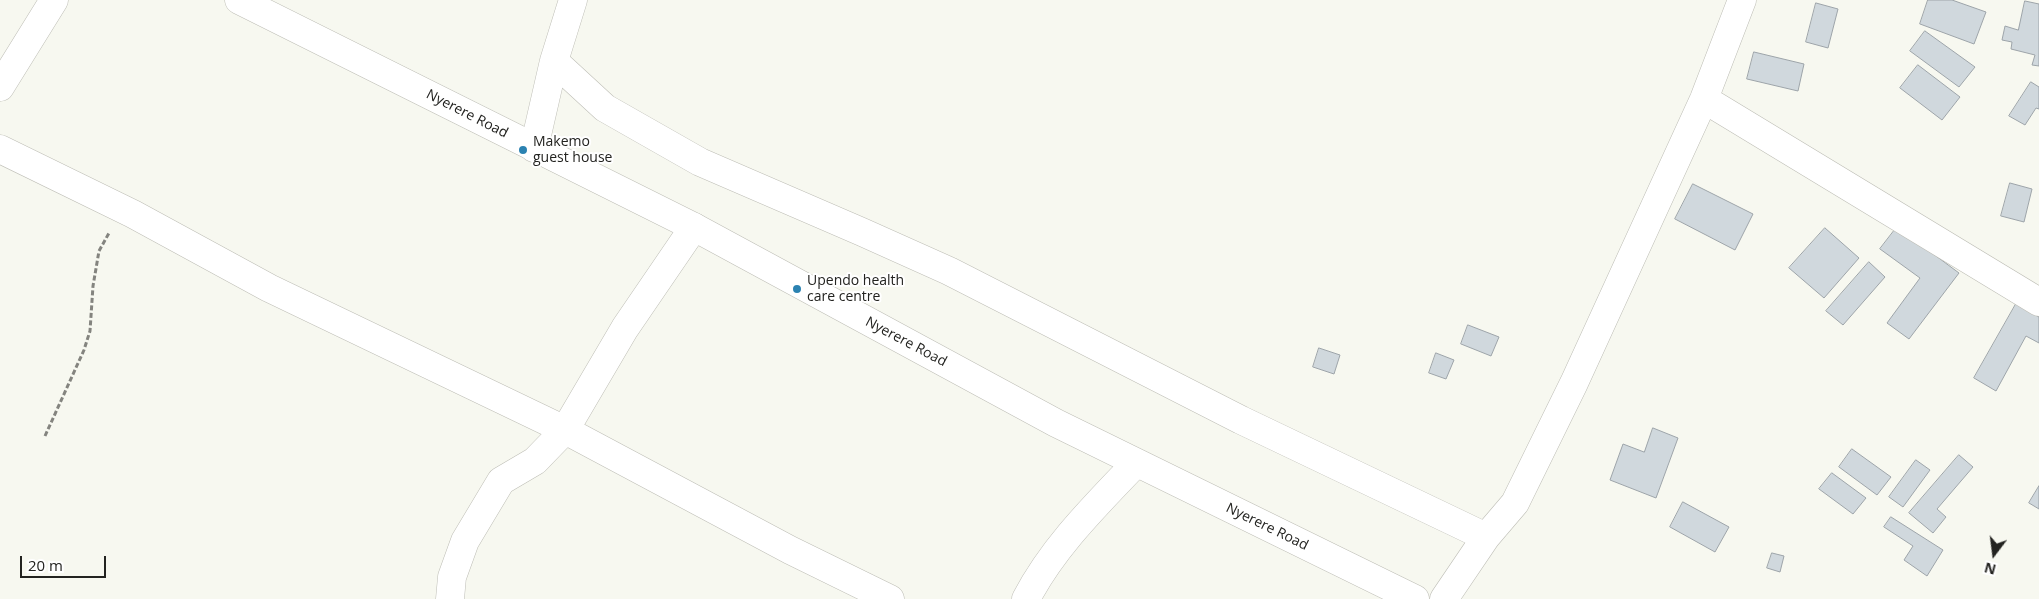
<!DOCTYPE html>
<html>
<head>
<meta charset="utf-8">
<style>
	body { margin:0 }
	#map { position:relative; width:2039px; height:599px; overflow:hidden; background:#f7f8f0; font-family:"Open Sans",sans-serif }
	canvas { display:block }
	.north { position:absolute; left:1969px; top:529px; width:50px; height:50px; -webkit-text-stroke:4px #fff; paint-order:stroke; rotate:195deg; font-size:14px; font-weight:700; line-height:20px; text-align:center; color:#232320 }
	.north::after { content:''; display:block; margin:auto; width:18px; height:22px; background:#232320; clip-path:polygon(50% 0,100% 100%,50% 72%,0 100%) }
	.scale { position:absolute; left:20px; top:556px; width:86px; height:22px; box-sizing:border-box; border:2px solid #232320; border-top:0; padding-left:6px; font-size:15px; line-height:18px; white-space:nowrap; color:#232320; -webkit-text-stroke:4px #fff; paint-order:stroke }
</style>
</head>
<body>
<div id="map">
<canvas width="2039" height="599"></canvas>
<div class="north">N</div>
<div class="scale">20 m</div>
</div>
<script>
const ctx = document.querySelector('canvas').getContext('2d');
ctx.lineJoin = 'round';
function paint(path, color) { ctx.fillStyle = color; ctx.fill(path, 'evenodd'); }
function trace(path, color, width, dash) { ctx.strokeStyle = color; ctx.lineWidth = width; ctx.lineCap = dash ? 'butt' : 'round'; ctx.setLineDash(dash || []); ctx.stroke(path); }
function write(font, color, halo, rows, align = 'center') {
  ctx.font = font + ' "Open Sans",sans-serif'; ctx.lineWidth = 4; ctx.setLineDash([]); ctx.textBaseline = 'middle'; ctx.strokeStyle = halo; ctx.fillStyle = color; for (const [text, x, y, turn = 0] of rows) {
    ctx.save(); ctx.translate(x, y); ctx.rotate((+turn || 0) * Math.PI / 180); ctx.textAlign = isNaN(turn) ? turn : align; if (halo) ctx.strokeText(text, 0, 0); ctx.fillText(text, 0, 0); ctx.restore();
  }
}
const building = new Path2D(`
	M1928,0H1952L1986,12L1974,44L1920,24Z
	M2025,1L2039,4V66L2032,65L2035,55L2011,49L2012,42L2002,40L2005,26L2018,30Z
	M1816,3L1838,9L1828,48L1806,42Z
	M1925,31L1975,67L1959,87L1910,51Z
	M1754,52L1804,64L1798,91L1747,79Z
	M1918,65L1960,97L1942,120L1900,88Z
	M2031,82L2039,87V109L2036,108L2025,125L2009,116Z
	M2010,183L2032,189L2024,222L2001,216Z
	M1693,184L1753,214L1735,250L1675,219Z
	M1897,227L1959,273L1909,339L1887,323L1920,278L1880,249Z
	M1825,228L1859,258L1824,298L1789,268Z
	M1869,262L1885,277L1843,325L1826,311Z
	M2016,304L2039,317V343L2026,336L1996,391L1974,378Z
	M1468,325L1499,337L1491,356L1461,344Z
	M1319,348L1340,355L1334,374L1313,367Z
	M1436,353L1454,360L1446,379L1429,373Z
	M1653,428L1678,438L1656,498L1610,480L1623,444L1644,452Z
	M1852,449L1891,477L1877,495L1839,467Z
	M1959,455L1973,467L1937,509L1946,517L1933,533L1909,513Z
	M1916,460L1930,470L1903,507L1889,497Z
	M1832,473L1866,498L1853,514L1819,489Z
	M2039,486V509L2029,503Z
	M1683,502L1729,527L1715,552L1670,527Z
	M1891,517L1943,550L1927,576L1904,560L1913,546L1884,527Z
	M1772,553L1784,556L1780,572L1767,568Z`);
const path = new Path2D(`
	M45,436L84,350L90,331L93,286L99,251L109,233`);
const street = new Path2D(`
	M554,61L605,108L700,162L862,232L949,271L1241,420L1486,537
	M0,87L54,0
	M1704,99L2039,302
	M534,148L554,61L573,0
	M0,149L133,214L269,288L565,430L790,550L890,599
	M450,599L452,577L465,541L501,481L535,461L565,430L625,328L694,227
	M1026,599C1053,547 1096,505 1136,463
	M1444,599L1486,537L1515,503L1574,383L1704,99L1742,0`);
const highway = new Path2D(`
	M239,0L694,227L1056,423L1415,599`);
const markers = [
	[523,150,5,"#2b82b1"],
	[797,289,5,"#2b82b1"]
];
const streetNames = [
	["Nyerere Road",467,114,27],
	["Nyerere Road",906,342,28],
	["Nyerere Road",1267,527,26]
];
const poiNames = [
	["Makemo",533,142],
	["guest house",533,158],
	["Upendo health",807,281],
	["care centre",807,297]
];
paint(building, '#d0d8dd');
trace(building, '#9da4a9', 1);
trace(street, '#bdbdb5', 29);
trace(highway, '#bdbdb5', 29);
trace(path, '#84847f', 3, [5, 2.5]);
trace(street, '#fff', 28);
trace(highway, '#fff', 28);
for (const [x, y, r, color] of markers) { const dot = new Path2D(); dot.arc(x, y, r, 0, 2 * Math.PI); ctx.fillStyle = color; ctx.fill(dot); trace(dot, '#fff', 2); }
write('14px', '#232320', '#fff', streetNames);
write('14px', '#232320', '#fff', poiNames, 'left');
</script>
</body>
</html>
